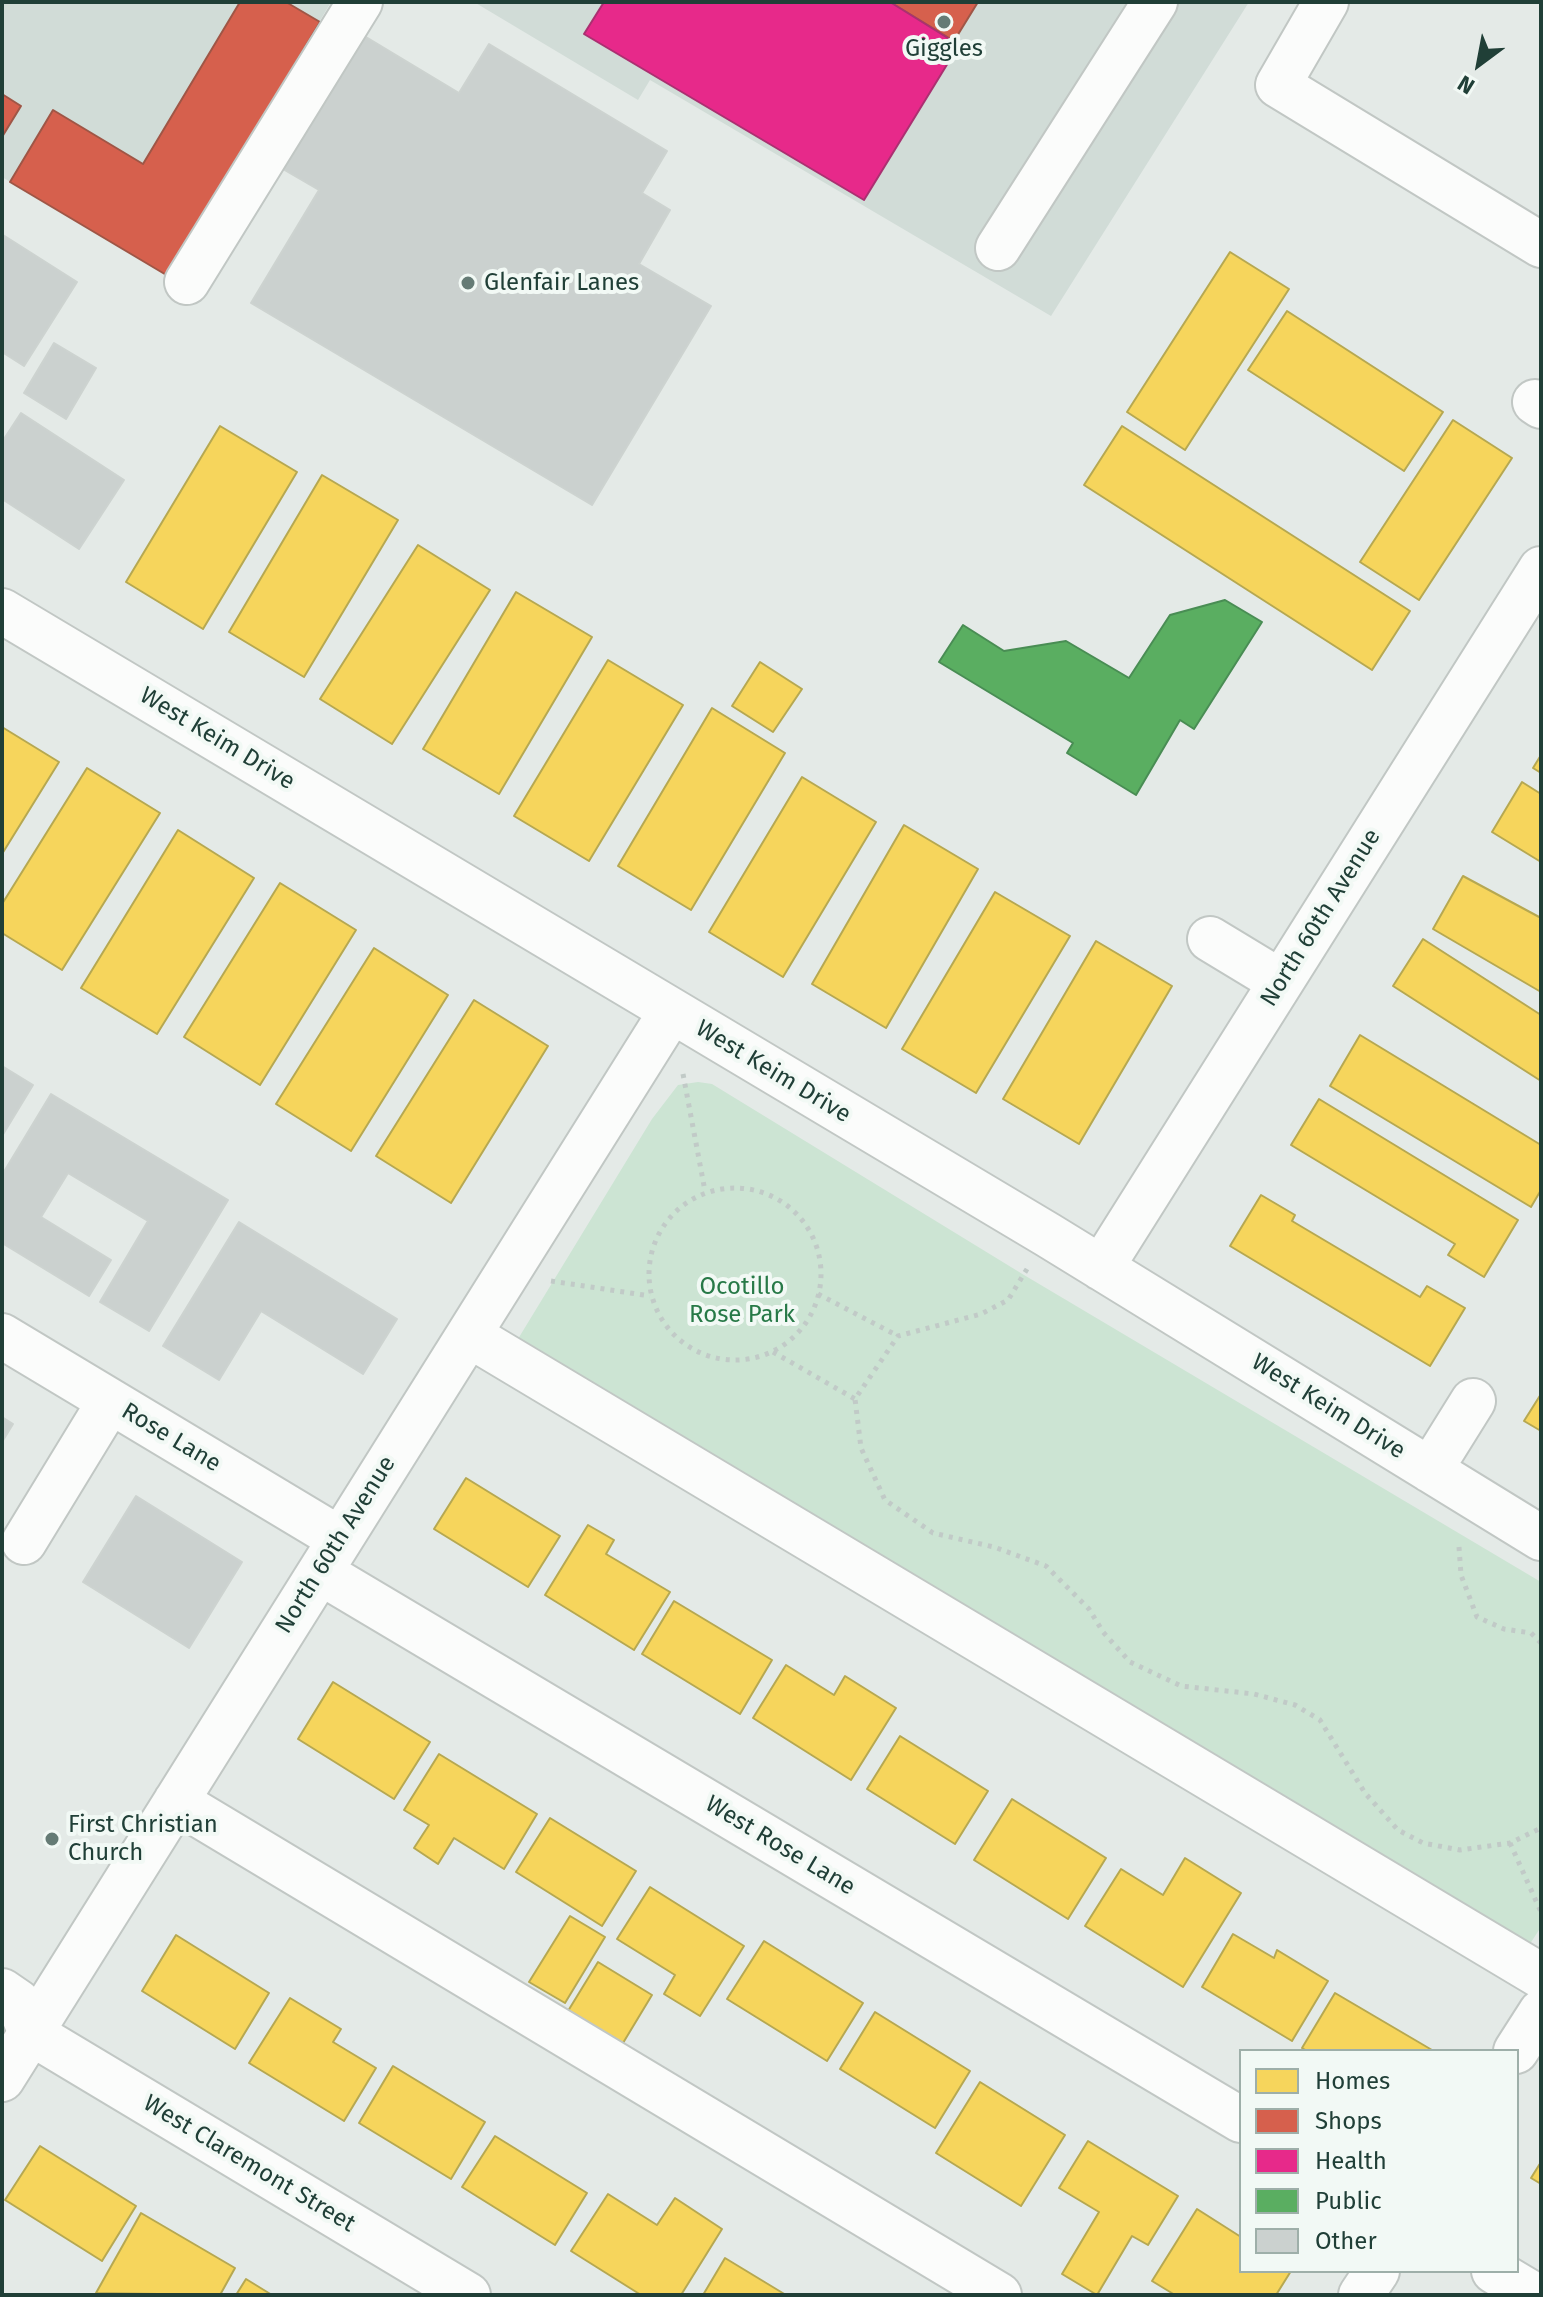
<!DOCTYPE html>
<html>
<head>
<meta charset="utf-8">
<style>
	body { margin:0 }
	#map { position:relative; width:1543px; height:2297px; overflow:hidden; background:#e4eae7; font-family:"Fira Sans",sans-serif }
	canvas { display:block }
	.frame { position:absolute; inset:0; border:4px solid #203f37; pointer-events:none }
	.legend { position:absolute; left:1239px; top:2049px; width:280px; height:224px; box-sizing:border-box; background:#f2f9f5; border:2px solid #9eafa9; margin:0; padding:10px 14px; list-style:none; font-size:24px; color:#203f37 }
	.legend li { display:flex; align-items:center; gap:16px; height:40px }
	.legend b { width:40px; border:2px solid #9eafa9 }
	.north { position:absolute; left:1439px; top:24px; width:80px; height:80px; -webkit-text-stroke:6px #f2f9f5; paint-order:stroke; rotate:212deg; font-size:22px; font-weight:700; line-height:32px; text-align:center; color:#203f37 }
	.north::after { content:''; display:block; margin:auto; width:28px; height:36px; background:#203f37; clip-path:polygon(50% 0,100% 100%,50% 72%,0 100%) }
</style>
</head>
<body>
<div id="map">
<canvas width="1543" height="2297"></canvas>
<div class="frame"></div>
<ul class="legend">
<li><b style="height:22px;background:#f6d55c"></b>Homes</li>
<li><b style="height:22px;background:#d6604d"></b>Shops</li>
<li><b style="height:22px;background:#e7298a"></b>Health</li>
<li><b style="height:22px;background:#5aae61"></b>Public</li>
<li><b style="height:22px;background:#cbd1cf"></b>Other</li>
</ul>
<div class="north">N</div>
</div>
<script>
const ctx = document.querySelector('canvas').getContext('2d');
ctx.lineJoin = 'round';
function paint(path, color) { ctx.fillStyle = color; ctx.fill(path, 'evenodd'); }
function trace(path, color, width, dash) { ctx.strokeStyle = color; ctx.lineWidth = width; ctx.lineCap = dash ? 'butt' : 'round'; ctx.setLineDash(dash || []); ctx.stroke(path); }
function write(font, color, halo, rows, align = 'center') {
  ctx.font = font + ' "Fira Sans",sans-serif'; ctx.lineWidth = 8; ctx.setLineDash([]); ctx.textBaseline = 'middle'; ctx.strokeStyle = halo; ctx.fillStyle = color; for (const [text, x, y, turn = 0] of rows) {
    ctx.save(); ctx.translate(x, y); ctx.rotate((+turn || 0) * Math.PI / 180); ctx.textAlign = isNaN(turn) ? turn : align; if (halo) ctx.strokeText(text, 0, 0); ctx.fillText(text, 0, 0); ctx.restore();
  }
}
const built = new Path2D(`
	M2,2H331L168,276L2,177Z
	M474,2H1249L1051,316L650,80L638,100Z`);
const green = new Path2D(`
	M698,1082L712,1084L1024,1275L1541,1582V1927L1518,1962L507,1357L652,1119L678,1085Z`);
const homes = new Path2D(`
	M1230,252L1289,289L1185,450L1127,412Z
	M1287,311L1443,412L1404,471L1248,370Z
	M1453,420L1512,458L1419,600L1360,562Z
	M220,426L297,472L203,629L126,582Z
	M1122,426L1410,611L1372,670L1084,485Z
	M322,475L398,520L304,677L229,632Z
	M418,545L490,590L392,744L320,699Z
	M516,592L592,637L499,794L423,749Z
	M608,660L683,705L589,861L514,816Z
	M760,662L802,689L773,732L732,706Z
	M712,708L785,753L691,910L618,866Z
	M2,727L59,762L2,854Z
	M1541,755V773L1533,768Z
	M87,768L160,813L62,970L2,933V904Z
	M802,777L876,822L783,977L709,932Z
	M1522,782L1541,794V862L1492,832Z
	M904,825L978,869L886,1028L812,984Z
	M178,830L254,878L157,1034L81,988Z
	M1463,876L1541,918V992L1433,929Z
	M280,883L356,930L260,1085L184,1037Z
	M995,892L1070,936L976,1093L902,1049Z
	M1423,939L1541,1015V1081L1393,986Z
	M1096,941L1172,986L1079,1144L1003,1099Z
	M374,948L448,995L351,1151L276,1104Z
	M474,1000L548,1046L451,1203L376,1156Z
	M1360,1035L1541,1145V1190L1531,1207L1330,1086Z
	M1319,1099L1518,1220L1484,1277L1448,1255L1455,1244L1291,1145Z
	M1261,1195L1295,1215L1292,1221L1420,1297L1427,1286L1465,1308L1430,1366L1230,1246Z
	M1541,1394V1431L1524,1421Z
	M466,1478L560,1536L528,1587L434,1529Z
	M588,1525L614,1540L606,1554L670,1592L634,1650L545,1595Z
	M674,1601L772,1660L740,1714L642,1654Z
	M786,1665L834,1695L845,1676L896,1708L851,1780L753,1718Z
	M333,1682L430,1742L394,1799L298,1739Z
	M900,1736L988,1791L955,1844L867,1789Z
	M439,1754L537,1814L504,1869L454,1838L438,1864L414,1848L429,1825L404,1810Z
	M1012,1799L1106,1858L1068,1919L974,1860Z
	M550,1818L636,1871L602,1926L516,1872Z
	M1185,1858L1241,1893L1183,1987L1085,1926L1121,1869L1163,1895Z
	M650,1887L744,1946L700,2016L664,1994L675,1975L617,1939Z
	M570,1916L605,1937L565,2003L529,1982Z
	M1233,1934L1274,1958L1277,1950L1328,1981L1292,2041L1202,1987Z
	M176,1935L269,1993L235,2049L142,1991Z
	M764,1941L863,2003L827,2061L727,1999Z
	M598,1962L652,1995L623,2043L568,2011Z
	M1335,1993L1432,2050L1307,2051L1302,2048Z
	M290,1998L341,2029L333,2042L376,2068L344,2121L249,2063Z
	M875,2012L970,2071L935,2128L840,2069Z
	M393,2066L485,2122L451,2179L359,2123Z
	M980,2082L1065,2135L1021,2206L936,2153Z
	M495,2136L587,2193L555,2245L462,2187Z
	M1088,2141L1178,2196L1148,2245L1132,2236L1097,2295L1062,2274L1099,2212L1059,2188Z
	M40,2146L136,2206L102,2261L5,2200Z
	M1541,2162V2184L1531,2178Z
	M608,2194L657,2225L675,2198L722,2229L681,2295H641L571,2251Z
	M1197,2209L1241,2237V2271H1291L1276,2295H1175L1152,2281Z
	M141,2213L235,2268L220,2295L96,2293Z
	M725,2258L786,2295H703Z
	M246,2279L272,2295H236Z`);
const shops = new Path2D(`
	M240,2H286L320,22L168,276L10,182L53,110L143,164Z
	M890,2H978L954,41Z
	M2,94L21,106L2,137Z`);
const health = new Path2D(`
	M604,2H890L959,45L864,200L584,34Z`);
const public = new Path2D(`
	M1225,600L1262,622L1194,729L1180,720L1136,795L1067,753L1073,743L939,662L963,625L1004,651L1066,641L1129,678L1170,615Z`);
const building = new Path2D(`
	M356,31L459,93L489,44L667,151L642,193L670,210L639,264L711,306L592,505L251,303L319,190L276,165Z
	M3,235L77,282L24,366L2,352Z
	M54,343L96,368L66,419L24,393Z
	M21,413L124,480L79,549L2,499V442Z
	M2,1066L33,1085L2,1136Z
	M51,1094L228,1200L149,1331L100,1302L148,1221L68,1173L41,1217L111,1260L89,1296L2,1243V1175Z
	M239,1222L397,1319L363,1374L261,1311L219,1380L163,1346Z
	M2,1417L13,1424L2,1442Z
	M136,1496L242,1562L189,1648L83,1582Z`);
const path = new Path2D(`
	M683,1074L705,1191
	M649 1274a86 86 0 1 1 172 0a86 86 0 1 1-172 0Z
	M1027,1269L1008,1300L981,1314L898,1336L855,1399L861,1448L885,1500L933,1533L994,1547L1046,1566L1089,1609L1103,1632L1130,1662L1181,1686L1254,1694L1295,1705L1320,1720L1365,1793L1398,1830L1423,1843L1460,1850L1510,1843L1541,1828
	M551,1281L650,1296
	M818,1294L898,1336
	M773,1352L855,1399
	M1459,1547L1461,1575L1477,1617L1504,1629L1531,1633L1541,1643
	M1510,1843L1541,1912`);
const minor = new Path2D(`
	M1326,2L1278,85L1541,245
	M998,248L1155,2
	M187,282L360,2
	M1535,402L1541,406
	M2,611L1048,1235L1541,1538
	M1210,939L1281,982
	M1101,1268L1541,569
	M469,1335L1541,1976
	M2,1336L340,1539
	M1430,1470L1473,1401
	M24,1542L110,1401
	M320,1572L1241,2120
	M176,1801L999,2295
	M2,1991L18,2002L31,2033L468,2295
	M1516,2051L1541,2012
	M2,2079L671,1012
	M1494,2271L1534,2295
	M1361,2295L1377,2271`);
const markers = [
	[944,22,8,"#657b75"],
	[468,283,8,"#657b75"],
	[52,1839,8,"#657b75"]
];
const poiNames = [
	["Giggles",944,49,"center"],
	["Glenfair Lanes",484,283],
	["First Christian",68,1825],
	["Church",68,1853]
];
const streetNames = [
	["West Keim Drive",217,739,31],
	["North 60th Avenue",1321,918,-58],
	["West Keim Drive",773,1072,31],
	["West Keim Drive",1328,1407,32],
	["Rose Lane",171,1438,31],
	["North 60th Avenue",336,1545,-58],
	["West Rose Lane",780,1846,31],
	["West Claremont Street",249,2164,31]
];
const parkNames = [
	["Ocotillo",742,1287],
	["Rose Park",742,1315]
];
paint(built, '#d1dcd7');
paint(green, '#cce4d3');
paint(homes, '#f6d55c');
trace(homes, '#b6a851', 2);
paint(shops, '#d6604d');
trace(shops, '#9f5646', 2);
paint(health, '#e7298a');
trace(health, '#ab3071', 2);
paint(public, '#5aae61');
trace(public, '#498d54', 2);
paint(building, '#cbd1cf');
trace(building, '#cdd3d0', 2);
trace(minor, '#c1c7c4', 48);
trace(path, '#c1cac7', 5, [4, 6]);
trace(minor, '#fbfcfb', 44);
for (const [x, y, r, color] of markers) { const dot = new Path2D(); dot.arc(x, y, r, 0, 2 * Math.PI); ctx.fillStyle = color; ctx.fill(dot); trace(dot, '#f2f9f5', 3); }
write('24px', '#203f37', '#f2f9f5', poiNames, 'left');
write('24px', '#203f37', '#f2f9f5', streetNames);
write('24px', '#277947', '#f2f9f5', parkNames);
</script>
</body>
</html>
